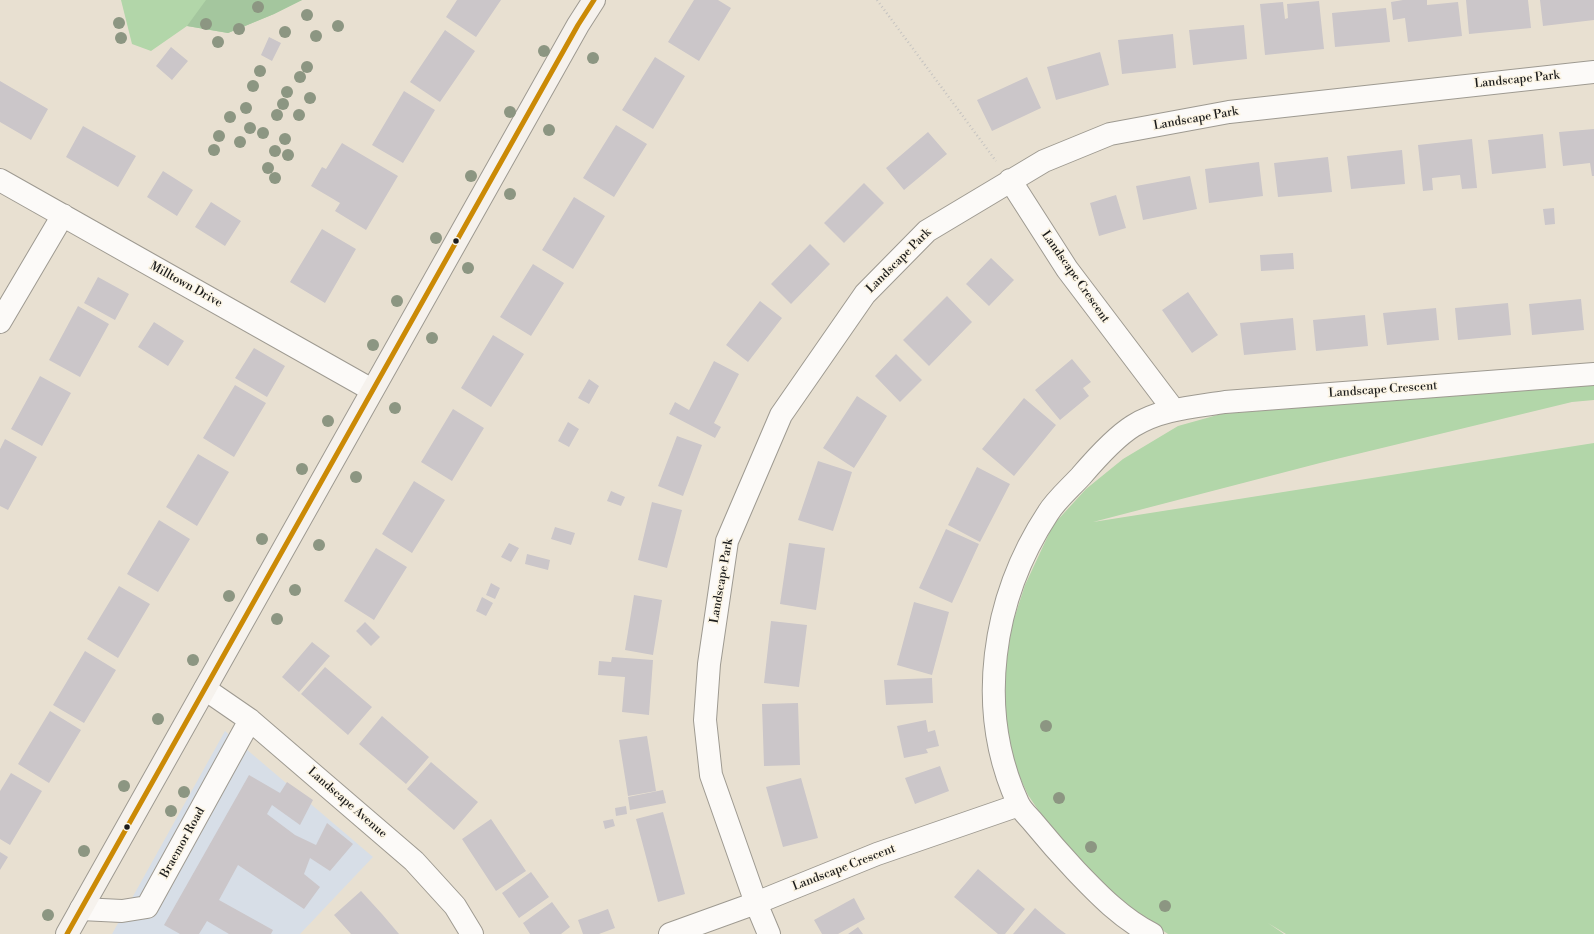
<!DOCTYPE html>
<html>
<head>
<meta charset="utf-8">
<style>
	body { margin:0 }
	canvas { display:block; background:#e8e0d1 }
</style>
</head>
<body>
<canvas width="1594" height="934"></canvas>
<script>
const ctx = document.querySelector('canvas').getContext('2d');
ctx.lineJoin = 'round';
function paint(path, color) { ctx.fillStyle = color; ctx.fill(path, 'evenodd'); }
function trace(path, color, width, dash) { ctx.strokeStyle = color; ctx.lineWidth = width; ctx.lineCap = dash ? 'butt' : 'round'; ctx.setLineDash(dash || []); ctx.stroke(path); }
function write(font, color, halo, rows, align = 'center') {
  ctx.font = font + ' "Libre Bodoni",serif'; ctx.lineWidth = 3; ctx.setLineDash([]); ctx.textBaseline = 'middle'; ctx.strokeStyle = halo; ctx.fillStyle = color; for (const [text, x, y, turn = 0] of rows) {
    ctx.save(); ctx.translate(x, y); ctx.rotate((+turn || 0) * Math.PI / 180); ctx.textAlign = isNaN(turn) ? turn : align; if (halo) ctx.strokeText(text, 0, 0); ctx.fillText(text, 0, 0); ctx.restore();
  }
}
const built = new Path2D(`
	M225,731L373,857L300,934H112Z`);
const green = new Path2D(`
	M121,0H302L274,14L228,33L187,26L151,51L132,44Z
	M1594,384V400L1572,402L1320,463L1093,522L1594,443V934H1286L1268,923L1284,934H1168L1123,904L1057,838L1028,795L1015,767L1005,724L1003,685L1012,625L1025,585L1053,525L1086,489L1123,459L1178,426L1221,414Z`);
const forest = new Path2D(`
	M206,0H302L274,14L228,33L187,26Z`);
const building = new Path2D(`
	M457,0H501L476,37L446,17Z
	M694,0H718L731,8L699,61L668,42Z
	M1403,0H1427V5L1458,2L1462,36L1408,42L1405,18L1393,20L1391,2Z
	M1466,0H1528L1531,28L1469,34Z
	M1540,0H1594V20L1543,26Z
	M1319,1L1324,49L1265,55L1260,4L1283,2L1285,19L1288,18L1287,4Z
	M1386,8L1390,42L1335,47L1332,13Z
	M1244,25L1247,59L1193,65L1189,30Z
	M445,30L475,51L440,102L410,82Z
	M1173,34L1176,68L1122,74L1118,40Z
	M269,37L281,43L272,61L261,55Z
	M171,47L188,61L172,80L156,66Z
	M1100,52L1109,85L1056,100L1047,67Z
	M655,57L685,76L653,129L622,110Z
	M1027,77L1041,108L992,131L977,100Z
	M0,81L48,109L31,140L0,122Z
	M404,91L435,110L403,163L372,145Z
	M616,125L647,144L614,197L583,178Z
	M83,126L136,156L118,187L66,157Z
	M1594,129V176H1592L1590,163L1563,166L1559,132Z
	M928,132L947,154L904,190L886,168Z
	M1543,134L1546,168L1492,174L1488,140Z
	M1472,139L1477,188L1462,189L1460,175L1432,178L1433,190L1423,191L1418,145Z
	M342,143L398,176L366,230L335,211L340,203L311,186L322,167L326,169Z
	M1402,150L1405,184L1351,189L1347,156Z
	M1328,157L1332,192L1278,197L1274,163Z
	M1259,162L1263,196L1209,203L1205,169Z
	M163,171L193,190L177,216L147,197Z
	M1190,176L1197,209L1143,220L1136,186Z
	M864,183L884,203L844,243L824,223Z
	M1116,195L1126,228L1099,236L1090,203Z
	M574,197L605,216L573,269L542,250Z
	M211,202L241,221L225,246L195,227Z
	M1554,208L1555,224L1545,225L1543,209Z
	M322,229L356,249L325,303L290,282Z
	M810,244L830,264L791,304L771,284Z
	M1293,253L1294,269L1261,271L1260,255Z
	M991,258L1014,280L989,306L966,284Z
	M533,264L564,283L531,336L500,317Z
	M98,277L129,294L115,320L84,303Z
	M1188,292L1218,335L1192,353L1162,310Z
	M947,296L972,322L929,366L903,340Z
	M1581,299L1584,330L1532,335L1529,304Z
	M760,301L782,318L748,362L726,345Z
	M1508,303L1511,335L1458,340L1455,308Z
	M78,306L109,324L80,377L49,360Z
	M1436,308L1439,340L1387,345L1383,313Z
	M1365,315L1368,346L1316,351L1313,320Z
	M1293,318L1296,350L1244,355L1240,323Z
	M154,322L184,341L168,366L138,347Z
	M493,335L524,354L491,407L461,388Z
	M254,348L285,366L267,397L235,378Z
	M896,354L922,380L900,402L875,376Z
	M1072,359L1091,382L1083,388L1089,396L1060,420L1035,390Z
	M714,361L739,374L714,423L721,427L715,438L669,414L675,402L689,410Z
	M40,376L71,393L42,446L11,429Z
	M589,379L599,386L589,404L578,398Z
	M235,385L266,403L234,457L203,438Z
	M857,396L887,416L854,468L823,448Z
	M1024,398L1056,425L1014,476L982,449Z
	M453,409L484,428L452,481L421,462Z
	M568,422L579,429L569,447L558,441Z
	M677,436L702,445L683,496L658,486Z
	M5,439L37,457L8,510L0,506V449Z
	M198,454L229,472L197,526L166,507Z
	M818,461L852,472L833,531L798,520Z
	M977,467L1010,484L980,542L948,525Z
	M414,481L445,500L412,553L382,534Z
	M611,491L625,497L621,506L607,501Z
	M652,502L682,510L667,568L638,560Z
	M159,520L190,539L158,592L127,574Z
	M555,527L575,533L571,545L551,539Z
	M946,529L979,544L952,603L919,588Z
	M509,543L519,548L511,562L501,557Z
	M789,543L825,548L816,610L780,604Z
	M376,548L407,567L374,620L344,601Z
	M527,554L550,560L548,570L525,564Z
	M491,583L500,588L495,599L486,595Z
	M119,586L150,604L118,658L87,639Z
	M634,595L662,600L653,655L625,650Z
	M482,597L493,603L486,616L476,611Z
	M914,602L949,612L932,675L897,665Z
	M771,621L807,625L799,687L764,683Z
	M365,622L380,637L371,646L356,631Z
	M312,642L330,656L299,692L282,677Z
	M85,651L116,670L84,723L53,705Z
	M612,657L653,660L649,715L622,712L625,677L598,675L599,661L611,662Z
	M325,667L372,707L348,735L301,694Z
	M932,678L933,703L886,705L884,680Z
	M798,703L800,765L764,766L762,704Z
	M50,711L81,730L49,783L18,764Z
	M382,716L429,757L406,784L359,744Z
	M926,720L928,732L935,730L939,746L926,749L928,753L904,758L897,726Z
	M647,736L656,791L628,796L619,740Z
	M431,762L478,802L454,830L407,789Z
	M940,766L949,791L915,804L905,778Z
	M11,773L42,791L10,845L0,839V791Z
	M249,775L280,793L287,782L313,800L300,825L272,805L267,814L295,835L316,845L327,823L353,844L330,871L310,858L304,874L320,887L304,909L238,865L219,900L273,930L271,934H229L207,921L199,934H180L164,925Z
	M801,778L818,838L783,847L766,787Z
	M663,790L666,803L630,810L628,797Z
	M626,806L627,814L616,816L615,808Z
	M663,812L685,894L658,902L636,819Z
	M491,819L526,871L496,891L462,839Z
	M613,819L615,826L605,829L603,821Z
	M0,852L8,857L0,870Z
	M978,869L1025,909L1005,934H998L954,897Z
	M531,872L549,897L519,918L502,893Z
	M361,891L382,914L399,934H351L334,915Z
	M854,898L865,919L838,934H822L814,920Z
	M552,902L570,927L561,934H530L523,923Z
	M1035,908L1058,928L1066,934H1013Z
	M608,909L615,928L599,934H583L578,920Z
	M858,927L863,934H848Z`);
const path = new Path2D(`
	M877,0L996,161`);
const street = new Path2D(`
	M0,180L372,390
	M1010,180L1067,269L1173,409
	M0,322L63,215
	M205,689L250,720L414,861L455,906L472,934
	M81,909L122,911L147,907L250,720
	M670,934L756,903L877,854L1019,805
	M769,934L756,903L711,775L705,720L709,664L727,541L781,415L865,294L927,231L1044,161L1110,134L1229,112L1594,72
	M1152,934C1122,919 1098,894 1076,871C1061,855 1047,839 1033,822C1028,816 1021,810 1018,803C975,709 992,598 1048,513C1056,500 1070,488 1081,476C1093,462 1117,436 1133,426C1160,409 1193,407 1225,402L1594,374`);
const secondary = new Path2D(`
	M67,934L578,25L594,0`);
const bus1 = new Path2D(`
	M67,934L578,25L594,0`);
const trees = [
	[258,7],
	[307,15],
	[119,23],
	[206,24],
	[338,26],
	[239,29],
	[285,32],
	[316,36],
	[121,38],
	[218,42],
	[544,51],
	[593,58],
	[307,67],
	[260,71],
	[300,77],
	[253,86],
	[287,92],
	[310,98],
	[283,104],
	[246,108],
	[510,112],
	[277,115],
	[299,115],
	[230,117],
	[250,128],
	[549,130],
	[263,133],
	[219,136],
	[285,139],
	[240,142],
	[214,150],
	[275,151],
	[288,155],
	[268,168],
	[471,176],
	[275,178],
	[510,194],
	[436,238],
	[468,268],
	[397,301],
	[432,338],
	[373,345],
	[395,408],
	[328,421],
	[302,469],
	[356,477],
	[262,539],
	[319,545],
	[295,590],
	[229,596],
	[277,619],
	[193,660],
	[158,719],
	[1046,726],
	[124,786],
	[184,792],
	[1059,798],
	[171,811],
	[1091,847],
	[84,851],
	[1165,906],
	[48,915]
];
const markers = [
	[456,241,3.5,"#1c1c1c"],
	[127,827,3.5,"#1c1c1c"]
];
const streetNames = [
	["Landscape Park",1517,80,-6],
	["Landscape Park",1196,119,-10],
	["Landscape Park",899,261,-45],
	["Landscape Crescent",1075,277,55],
	["Milltown Drive",186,285,29],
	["Landscape Crescent",1383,390,-4],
	["Landscape Park",722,581,-80],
	["Landscape Avenue",347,803,41],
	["Braemor Road",183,843,-61],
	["Landscape Crescent",844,868,-21]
];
paint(built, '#d7dee7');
paint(green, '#b2d6a9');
paint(forest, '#a4c69e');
paint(building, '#cbc6c9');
trace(street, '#9e9a91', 24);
trace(secondary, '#9e9a91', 24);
trace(path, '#c6c4c1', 2.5, [1, 3]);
trace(street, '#fcfaf8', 22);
trace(secondary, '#f6f2ed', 22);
trace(bus1, '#cb8a06', 5);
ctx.fillStyle = '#8c9682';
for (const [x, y] of trees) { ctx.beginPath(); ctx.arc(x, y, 6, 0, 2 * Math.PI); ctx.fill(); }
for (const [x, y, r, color] of markers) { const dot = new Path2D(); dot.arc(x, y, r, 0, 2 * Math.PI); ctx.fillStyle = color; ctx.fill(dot); trace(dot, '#fcf5e5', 1.5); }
write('12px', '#1c1c1c', '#fcf5e5', streetNames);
</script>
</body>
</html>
